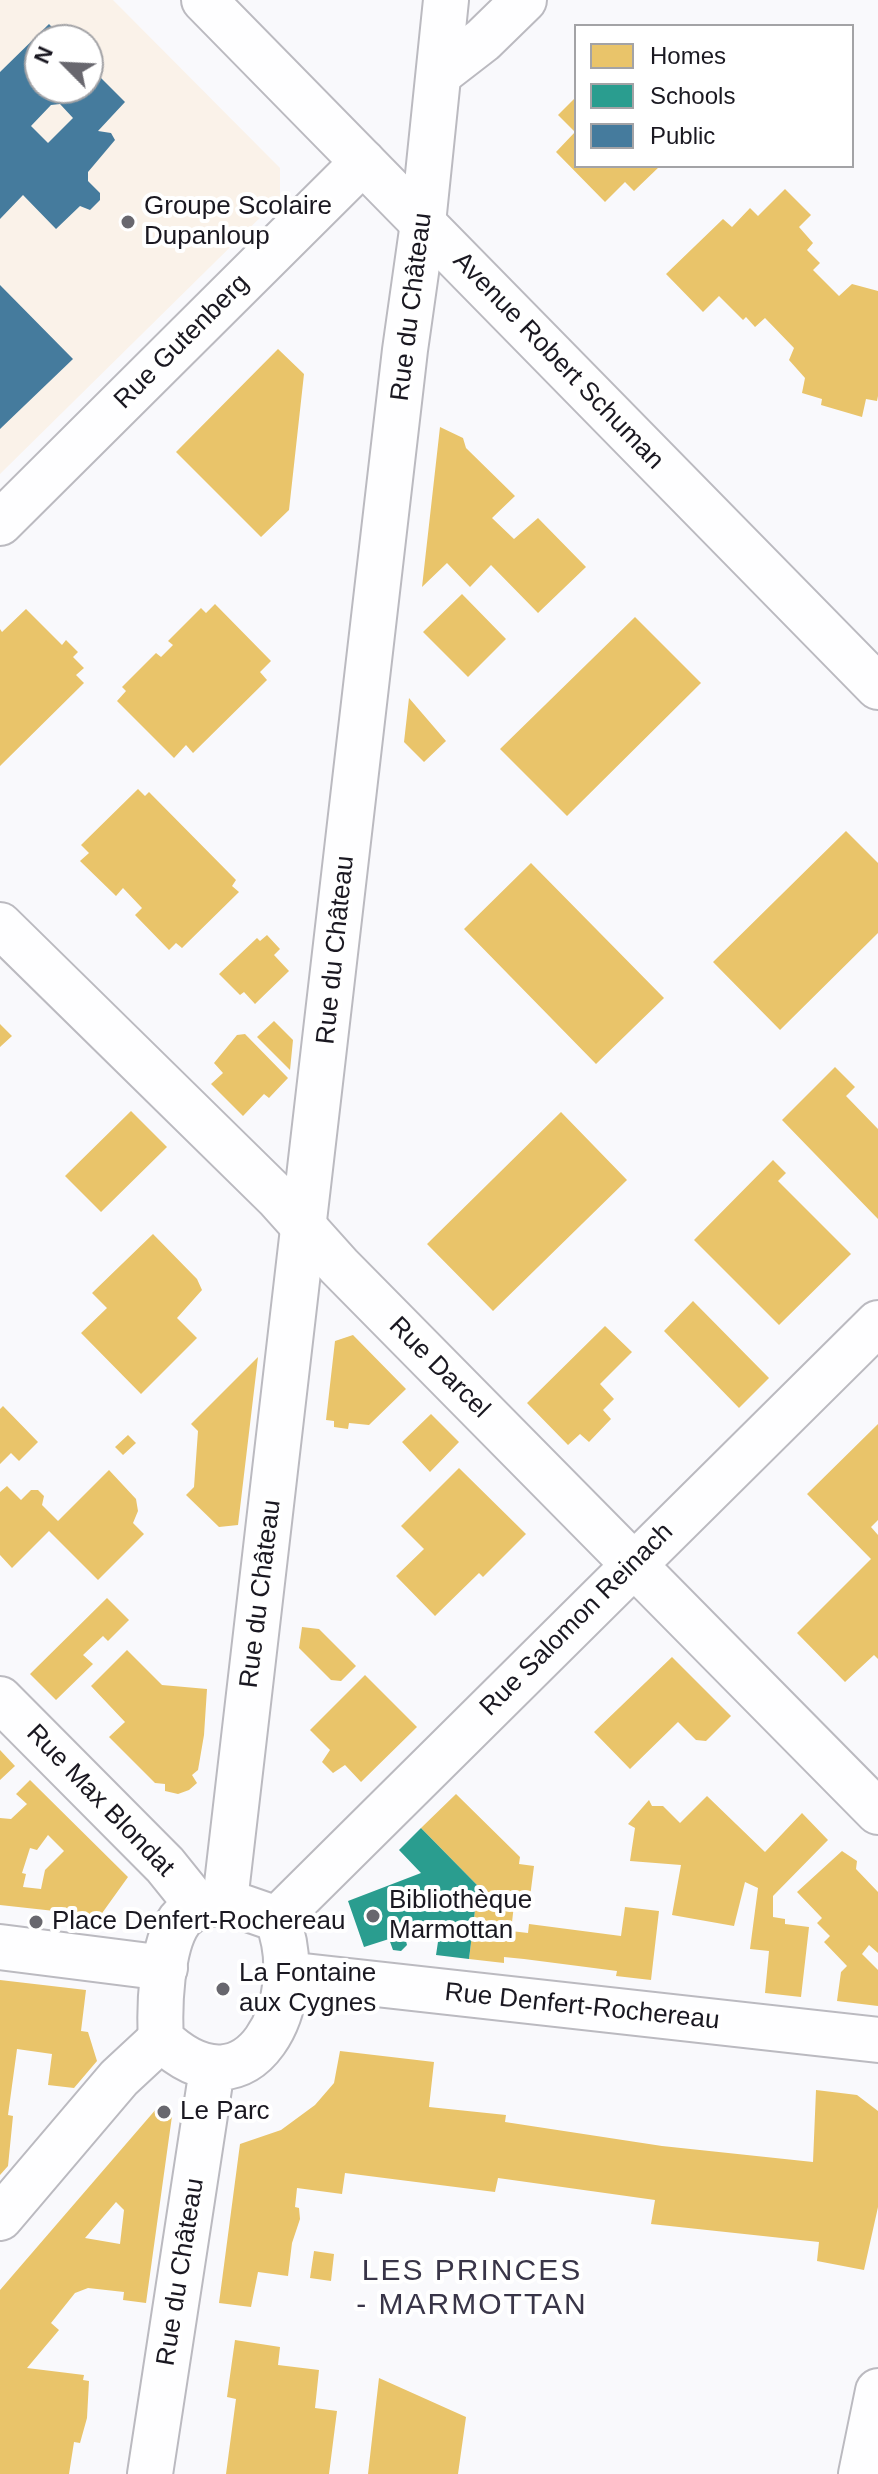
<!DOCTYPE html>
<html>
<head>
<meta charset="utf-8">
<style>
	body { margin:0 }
	#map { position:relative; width:878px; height:2474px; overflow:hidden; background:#f9f9fc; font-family:Arial,sans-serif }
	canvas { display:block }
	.legend { position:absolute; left:574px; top:24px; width:280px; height:144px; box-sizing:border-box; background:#fff; border:2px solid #a3a3a6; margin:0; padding:10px 14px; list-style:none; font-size:24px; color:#1a1821 }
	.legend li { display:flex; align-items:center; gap:16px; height:40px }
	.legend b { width:40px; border:2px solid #a3a3a6 }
	.north { position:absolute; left:24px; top:24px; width:80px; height:80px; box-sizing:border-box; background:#fff; border:2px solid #a3a3a6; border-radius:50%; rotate:294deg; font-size:22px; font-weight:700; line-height:32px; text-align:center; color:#1a1821 }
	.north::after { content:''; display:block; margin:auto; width:28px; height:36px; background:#68676e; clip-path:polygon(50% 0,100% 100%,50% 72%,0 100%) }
</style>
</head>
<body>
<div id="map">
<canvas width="878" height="2474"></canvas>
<ul class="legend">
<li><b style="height:22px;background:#e9c46a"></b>Homes</li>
<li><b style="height:22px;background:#2a9d8f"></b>Schools</li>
<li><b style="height:22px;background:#457b9d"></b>Public</li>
</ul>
<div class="north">N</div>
</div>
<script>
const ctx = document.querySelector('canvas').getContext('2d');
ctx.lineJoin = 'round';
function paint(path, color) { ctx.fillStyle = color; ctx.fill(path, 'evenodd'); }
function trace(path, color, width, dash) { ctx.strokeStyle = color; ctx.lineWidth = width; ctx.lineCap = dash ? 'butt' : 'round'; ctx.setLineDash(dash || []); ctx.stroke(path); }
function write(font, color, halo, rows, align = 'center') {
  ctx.font = font + ' Arial,sans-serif'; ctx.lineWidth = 8; ctx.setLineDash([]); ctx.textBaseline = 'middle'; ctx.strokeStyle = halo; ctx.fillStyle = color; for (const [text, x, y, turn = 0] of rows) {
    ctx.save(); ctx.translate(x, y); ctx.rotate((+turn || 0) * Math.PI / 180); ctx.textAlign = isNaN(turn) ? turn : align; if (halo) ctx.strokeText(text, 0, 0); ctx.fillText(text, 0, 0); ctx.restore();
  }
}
const education = new Path2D(`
	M0,0H113L280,168V198L0,474ZM40,40H88V88H40Z`);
const homes = new Path2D(`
	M576,97V166H660L634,191L625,182L605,202L556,152L575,132L558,115Z
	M785,189L811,215L799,227L813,243L807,250L820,263L813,270L839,296L852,284L878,291V396L877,401L866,399L862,417L821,405L822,399L802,393L805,378L789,360L794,348L765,318L755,327L746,317L743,320L719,296L703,312L666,274L723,219L732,227L750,208L758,216Z
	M278,349L304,374L289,510L261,537L176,452Z
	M440,427L463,438L466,448L515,496L492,518L514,539L538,518L586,567L538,613L491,565L470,587L447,563L422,587Z
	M462,594L506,639L468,677L423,632Z
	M215,604L271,661L260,672L267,680L193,753L186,745L174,758L117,701L126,691L122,687L156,653L161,657L173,645L168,641L201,608L206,613Z
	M26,609L62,645L66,640L78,652L73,657L84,668L76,675L84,683L0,766V629L2,632Z
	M635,617L701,683L567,816L500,749Z
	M409,698L446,741L424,762L404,742Z
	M138,789L145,796L149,792L236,880L232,886L239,892L182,948L176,943L169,950L135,915L142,908L123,888L116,896L80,861L89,853L81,845Z
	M846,831L878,863V933L780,1030L713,962Z
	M531,863L664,998L596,1064L464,929Z
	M267,935L280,949L274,955L289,971L255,1004L244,992L240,995L219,974L257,938L260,941Z
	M274,1021L293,1040L290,1070L257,1037Z
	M0,1024L12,1036L0,1047Z
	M245,1034L288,1078L269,1098L264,1094L243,1116L211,1084L223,1073L214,1063L237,1035Z
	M835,1067L855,1087L846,1096L878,1129V1219L782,1120Z
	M131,1111L167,1147L101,1212L65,1176Z
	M561,1112L627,1180L493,1311L427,1244Z
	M773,1160L786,1173L778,1181L851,1254L779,1325L694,1240Z
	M153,1234L197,1279L202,1290L177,1318L197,1338L141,1394L81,1333L107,1308L92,1293Z
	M693,1301L769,1378L739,1408L664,1331Z
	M605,1326L632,1352L600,1384L614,1399L603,1410L611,1419L589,1442L580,1434L568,1445L527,1403Z
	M353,1335L406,1389L369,1425L349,1423L348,1429L334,1427V1421L326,1420L335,1341Z
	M258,1357L238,1525L219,1527L186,1495L194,1487L198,1431L191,1424Z
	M3,1406L38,1442L19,1461L11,1453L0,1464V1409Z
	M431,1414L459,1442L430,1472L402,1442Z
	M878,1424V1520L871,1527L878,1535V1659L874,1655L845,1682L797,1633L871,1559L807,1494Z
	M128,1435L136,1443L123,1455L115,1447Z
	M459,1468L526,1534L483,1577L479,1573L435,1616L396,1576L424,1549L401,1526Z
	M109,1470L136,1499L138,1511L133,1523L144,1534L98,1580L49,1531L12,1568L0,1555V1492L7,1486L21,1500L31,1490H38L44,1496L42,1505L58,1521Z
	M107,1598L129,1620L108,1641L103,1636L83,1655L93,1664L56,1700L30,1674Z
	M302,1627L319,1629L356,1666L341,1681L331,1680L299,1648Z
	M127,1650L162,1685L207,1689L204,1735L198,1770L192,1775L197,1783L189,1790L178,1794L165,1791V1784L155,1783L109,1737L125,1722L91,1686Z
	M672,1657L731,1716L706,1741L696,1740L678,1722L630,1769L594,1732Z
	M365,1675L417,1727L361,1782L345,1765L333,1773L322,1762L330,1750L310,1730Z
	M0,1750L15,1766L0,1780Z
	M30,1780L128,1877L100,1916L0,1905V1818L11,1819L27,1804L16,1794ZM48,1835L64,1851L45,1870L41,1889L23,1887L26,1874L22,1873L30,1848L37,1850Z
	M456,1794L520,1857L519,1864L534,1866L530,1897L515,1896L511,1931L528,1933L529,1924L621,1936L625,1907L659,1911L651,1980L616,1976L617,1971L524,1959L504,1957V1963L469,1959L478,1886L421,1828Z
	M707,1796L765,1852L802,1813L828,1840L773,1896V1917L785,1919V1924L809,1927L801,1997L765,1993L769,1951L750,1949L758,1888L745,1882L734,1926L672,1915L681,1865L630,1861L635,1828L628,1824L649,1800L652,1806H663L680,1823Z
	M842,1851L857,1861L856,1869L878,1892V1953L869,1945L862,1954L878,1970V2006L837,2001L841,1972L847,1966L824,1942L830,1936L817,1923L822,1918L797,1892Z
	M0,1980L86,1990L81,2031L88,2032L97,2061L74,2088L48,2085L52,2054L17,2049L8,2115L13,2116L8,2166L0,2175Z
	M340,2051L434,2062L429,2107L506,2115L505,2122L662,2146L813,2162L816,2090L857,2095L878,2111V2207L864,2270L817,2261L819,2242L651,2224L655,2200L498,2178L495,2192L345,2173L342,2194L297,2188L295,2207L299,2208L300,2219L292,2243L288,2276L258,2272L251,2307L219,2303L240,2144L281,2130L315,2105L334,2083Z
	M157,2108L172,2116L146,2303L123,2300L124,2292L88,2288L75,2293L51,2323L59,2330L27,2368L84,2375L83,2380L89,2381L87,2418L80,2443L74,2442L69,2474H0V2290ZM116,2202L124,2210L120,2244L85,2238Z
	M314,2251L334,2254L331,2281L310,2278Z
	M235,2340L280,2347L278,2365L319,2370L315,2408L337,2411L329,2474H226L236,2399L227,2397Z
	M379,2378L466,2417L458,2474H368Z`);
const schools = new Path2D(`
	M421,1828L478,1886L469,1959L436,1955L441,1922L404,1933L407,1945L401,1951L393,1950L389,1939L364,1947L348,1901L421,1873L399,1850Z`);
const public = new Path2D(`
	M49,24L64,40H40V88H88V65L125,102L98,131L111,133L115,140L88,172V181L100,193V200L90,210L80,206L56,229L23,195L0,219V72ZM60,104L73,118L48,143L31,126L51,105Z
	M0,285L73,359L0,429Z`);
const minor = new Path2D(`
	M439,74L483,40L524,0
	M0,523L363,162
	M0,925L278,1198L339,1266L878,1812
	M0,1699L165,1865L198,1906
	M277,1919L878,1323
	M0,1947L165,1968
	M286,1974L878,2040
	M0,2218L119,2078L161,2039
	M861,2474L878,2391`);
const tertiary = new Path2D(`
	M204,0L878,687`);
const secondary = new Path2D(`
	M225,1901L405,350L423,223L446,0
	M225,1901L277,1919C310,1999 251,2124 161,2039C159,2008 161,1946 180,1920C191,1906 209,1904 225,1901Z
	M150,2474L212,2069`);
const markers = [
	[128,222,8,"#68676e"],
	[373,1916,8,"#68676e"],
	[36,1922,8,"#68676e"],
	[223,1989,8,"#68676e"],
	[164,2112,8,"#68676e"]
];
const poiNames = [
	["Groupe Scolaire",144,207],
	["Dupanloup",144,237],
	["Bibliothèque",389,1901],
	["Marmottan",389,1931],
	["Place Denfert-Rochereau",52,1922],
	["La Fontaine",239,1974],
	["aux Cygnes",239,2004],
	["Le Parc",180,2112]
];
const streetNames = [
	["Rue du Château",412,307,-83],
	["Rue Gutenberg",182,342,-45],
	["Avenue Robert Schuman",558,361,46],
	["Rue du Château",336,950,-84],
	["Rue Darcel",439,1368,45],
	["Rue du Château",261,1594,-83],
	["Rue Salomon Reinach",577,1620,-45],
	["Rue Max Blondat",100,1801,46],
	["Rue Denfert-Rochereau",582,2007,6],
	["Rue du Château",181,2272,-81]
];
const quarterNames = [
	["LES PRINCES",472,2272],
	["- MARMOTTAN",472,2306]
];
paint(education, '#faf2e9');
paint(homes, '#e9c46a');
paint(schools, '#2a9d8f');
paint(public, '#457b9d');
trace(minor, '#bbbac0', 48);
trace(tertiary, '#bbbac0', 48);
trace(secondary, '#bbbac0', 48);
trace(minor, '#fefeff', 44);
trace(tertiary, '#fefeff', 44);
trace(secondary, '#fefeff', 44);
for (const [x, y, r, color] of markers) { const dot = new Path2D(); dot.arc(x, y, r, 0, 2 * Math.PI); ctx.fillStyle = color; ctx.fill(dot); trace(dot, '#fff', 3); }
write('26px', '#1a1821', '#fff', poiNames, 'left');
write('26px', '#1a1821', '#fff', streetNames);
ctx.letterSpacing = '2px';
write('30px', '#393548', '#fff', quarterNames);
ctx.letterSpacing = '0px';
</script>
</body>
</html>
